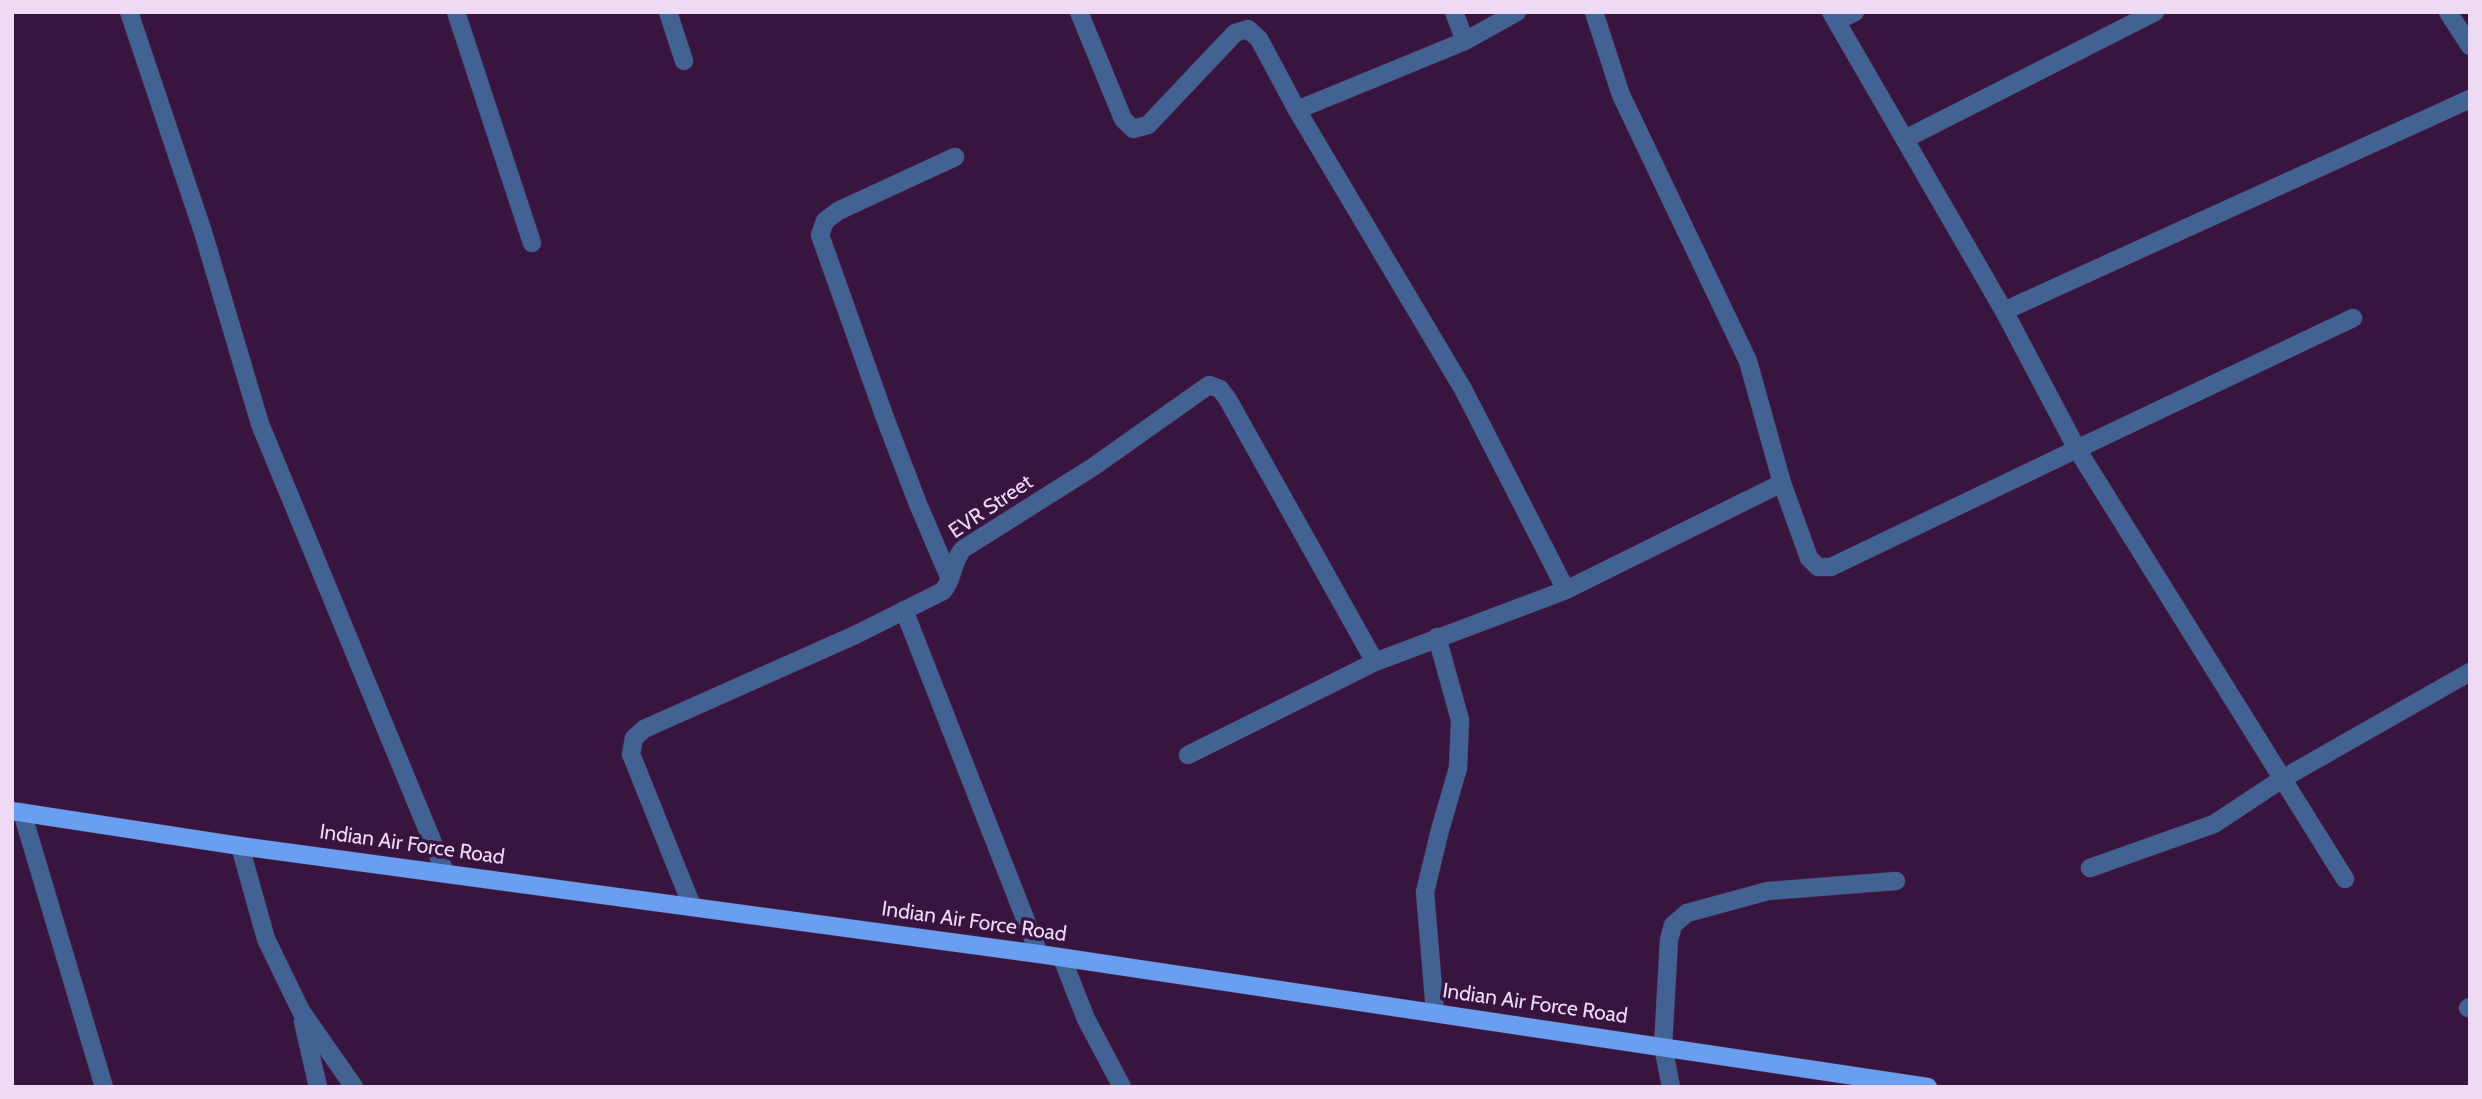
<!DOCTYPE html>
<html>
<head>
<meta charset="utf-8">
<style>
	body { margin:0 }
	#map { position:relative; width:2482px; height:1099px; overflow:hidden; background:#37153f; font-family:Cabin,sans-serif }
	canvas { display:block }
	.frame { position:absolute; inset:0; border:14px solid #efdaf5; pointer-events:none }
</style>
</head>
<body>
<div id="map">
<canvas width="2482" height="1099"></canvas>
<div class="frame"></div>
</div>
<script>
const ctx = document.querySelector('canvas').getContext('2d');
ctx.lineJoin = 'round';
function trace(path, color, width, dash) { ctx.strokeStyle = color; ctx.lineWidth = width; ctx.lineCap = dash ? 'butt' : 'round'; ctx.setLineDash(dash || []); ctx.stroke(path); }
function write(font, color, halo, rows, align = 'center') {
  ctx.font = font + ' Cabin,sans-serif'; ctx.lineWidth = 7; ctx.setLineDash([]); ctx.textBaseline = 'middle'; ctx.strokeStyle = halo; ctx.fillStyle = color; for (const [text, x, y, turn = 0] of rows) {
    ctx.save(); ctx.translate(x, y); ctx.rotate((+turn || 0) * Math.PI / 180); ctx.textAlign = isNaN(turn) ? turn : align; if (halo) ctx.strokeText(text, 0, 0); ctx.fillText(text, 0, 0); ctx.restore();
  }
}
const minor = new Path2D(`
	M129,12L203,232L260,424L445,872
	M456,12L532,243
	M668,12L684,61
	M1079,12L1123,119L1133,129L1148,125L1235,33L1248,29L1259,39L1297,110
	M1454,12L1465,41
	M1517,12L1465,41L1297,110L1463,389L1566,590L1782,483L1748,361L1621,95L1594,12
	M1831,12L2004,311L2470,99
	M2448,12L2470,46
	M1837,21L1855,12
	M1905,139L2155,12
	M1782,483L1809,558L1818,567H1831L2077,449L2004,311
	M950,579L918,504L885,418L820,235L825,221L838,211L955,157
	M904,610L1039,954
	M1188,755L1375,662L1566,590
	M22,812L104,1087
	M240,846L266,939L301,1011L354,1087
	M2090,868L2214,824L2282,779L2470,672
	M2345,879L2077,449L2353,318
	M692,906L631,754L634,738L644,729L855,635L943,591C954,578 952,561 963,549L1093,467L1209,385L1220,389L1227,398L1375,662
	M1062,958L1086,1019L1122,1087
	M2468,1008L2470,1007
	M1435,1012L1425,892L1440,830L1458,768L1460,720L1437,637
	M303,1022L318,1087
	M1671,1087L1663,1046L1669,940L1673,925L1687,913L1768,891L1896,881`);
const major = new Path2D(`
	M12,811L240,846L1039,954L1928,1087`);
const streetNames = [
	["EVR Street",991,507,-34],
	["Indian Air Force Road",412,845,8],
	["Indian Air Force Road",974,922,8],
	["Indian Air Force Road",1535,1004,8]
];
trace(minor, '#513158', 19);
trace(major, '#513158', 19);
trace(minor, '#436294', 18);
trace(major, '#6a9ef0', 18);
write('21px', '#efdaf5', '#37153f', streetNames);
</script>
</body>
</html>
